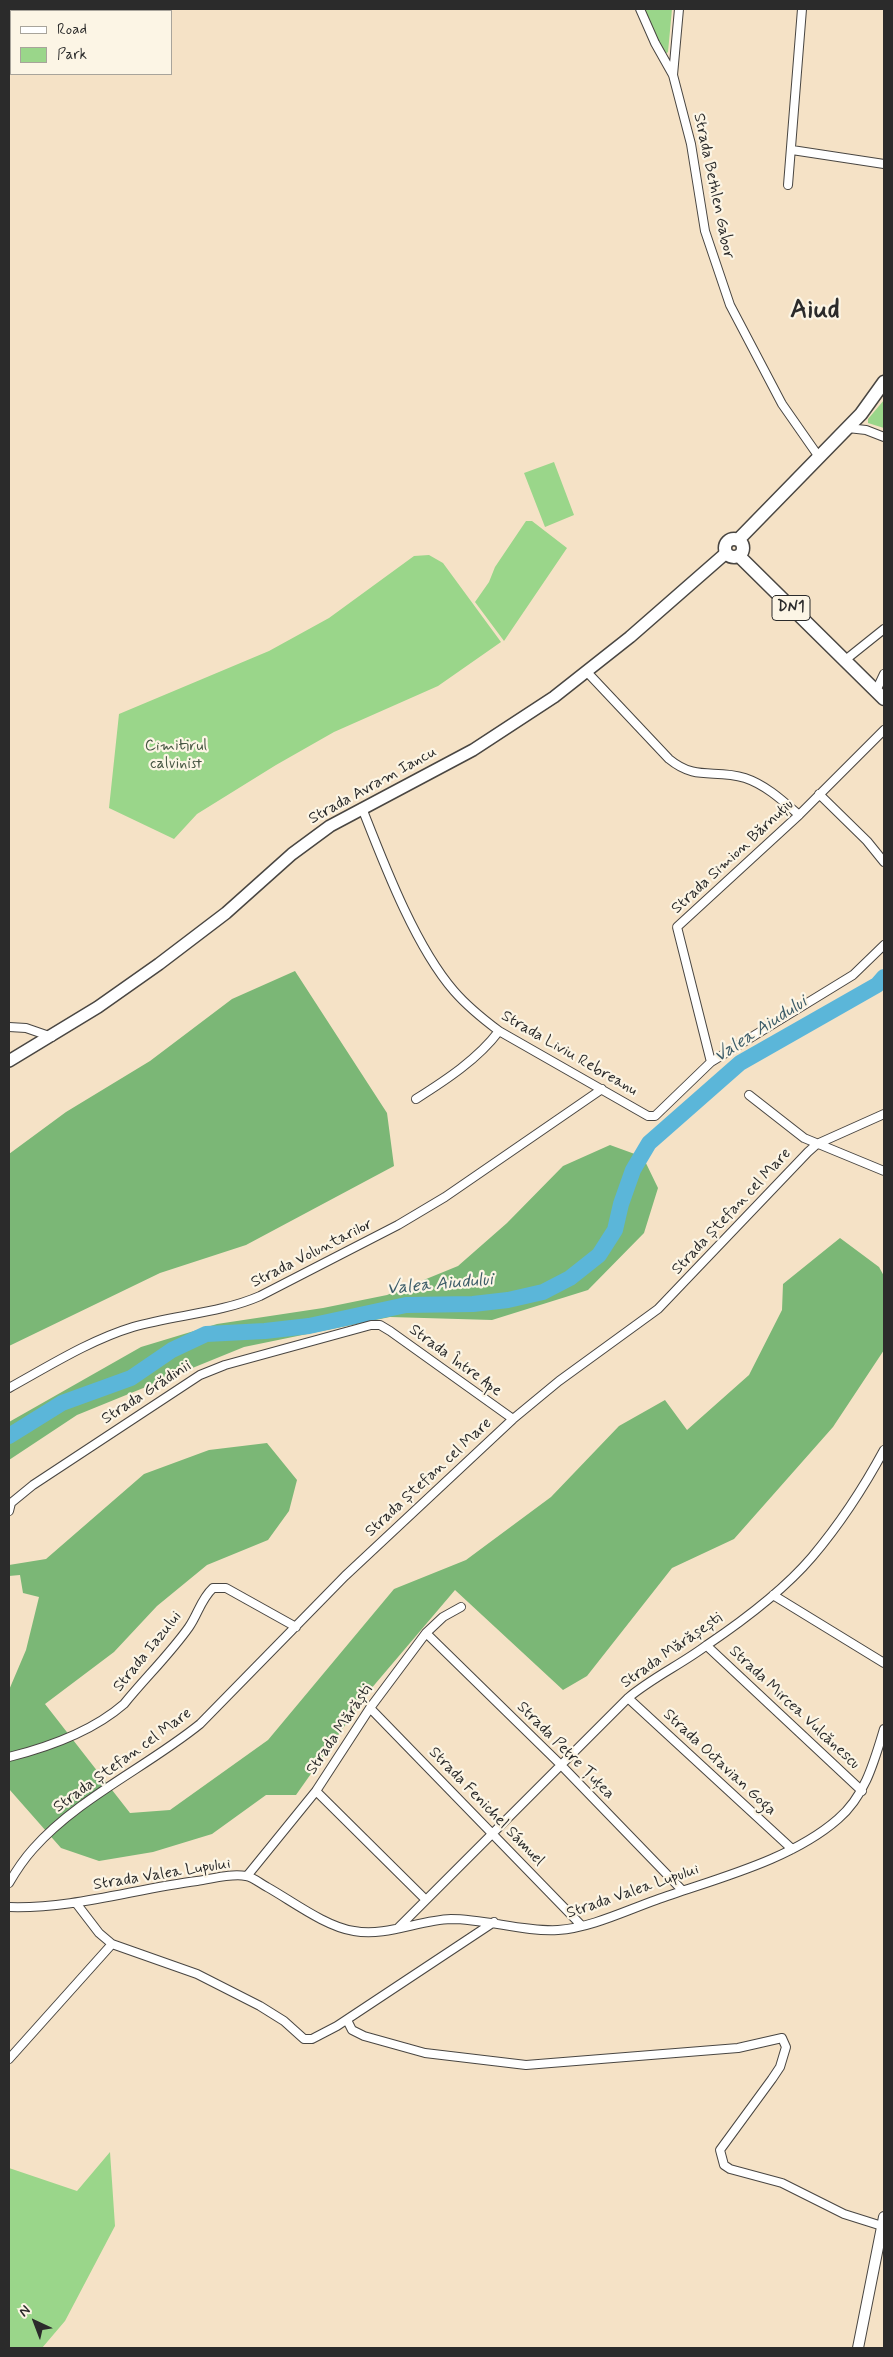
<!DOCTYPE html>
<html>
<head>
<meta charset="utf-8">
<style>
	body { margin:0 }
	#map { position:relative; width:893px; height:2357px; overflow:hidden; background:#f5e2c6; font-family:Mynerve,sans-serif }
	canvas { display:block }
	.frame { position:absolute; inset:0; border:10px solid #2b2b2b; pointer-events:none }
	.legend { position:absolute; left:10px; top:10px; width:162px; height:65px; box-sizing:border-box; background:#fcf5e5; border:1px solid #a8a49b; margin:0; padding:6px 9px; list-style:none; font-size:15px; color:#2b2b2b }
	.legend li { display:flex; align-items:center; gap:10px; height:25px }
	.legend b { width:25px; border:1px solid #a8a49b }
	.north { position:absolute; left:10px; top:2297px; width:50px; height:50px; -webkit-text-stroke:4px #fcf5e5; paint-order:stroke; rotate:317deg; font-size:14px; font-weight:700; line-height:20px; text-align:center; color:#2b2b2b }
	.north::after { content:''; display:block; margin:auto; width:18px; height:22px; background:#2b2b2b; clip-path:polygon(50% 0,100% 100%,50% 72%,0 100%) }
</style>
</head>
<body>
<div id="map">
<canvas width="893" height="2357"></canvas>
<div class="frame"></div>
<ul class="legend">
<li><b style="height:6px;background:#fff"></b>Road</li>
<li><b style="height:14px;background:#9ad68a"></b>Park</li>
</ul>
<div class="north">N</div>
</div>
<script>
const ctx = document.querySelector('canvas').getContext('2d');
ctx.lineJoin = 'round';
function paint(path, color) { ctx.fillStyle = color; ctx.fill(path, 'evenodd'); }
function trace(path, color, width, dash) { ctx.strokeStyle = color; ctx.lineWidth = width; ctx.lineCap = dash ? 'butt' : 'round'; ctx.setLineDash(dash || []); ctx.stroke(path); }
function write(font, color, halo, rows, align = 'center') {
  ctx.font = font + ' Mynerve,sans-serif'; ctx.lineWidth = 4.5; ctx.setLineDash([]); ctx.textBaseline = 'middle'; ctx.strokeStyle = halo; ctx.fillStyle = color; for (const [text, x, y, turn = 0] of rows) {
    ctx.save(); ctx.translate(x, y); ctx.rotate((+turn || 0) * Math.PI / 180); ctx.textAlign = isNaN(turn) ? turn : align; if (halo) ctx.strokeText(text, 0, 0); ctx.fillText(text, 0, 0); ctx.restore();
  }
}
const green = new Path2D(`
	M643,9H672L668,52L664,55Z
	M884,400V428L868,423V419Z
	M554,462L574,515L545,527L524,473Z
	M526,521H532L567,548L504,641L475,602L489,582L495,567Z
	M429,555L443,563L501,642L438,686L334,732L276,765L197,814L174,839L109,808L119,714L269,651L329,618L414,556Z
	M110,2152L115,2226L65,2321L42,2348H9V2168L77,2191Z`);
const forest = new Path2D(`
	M295,971L387,1113L394,1166L246,1245L160,1273L9,1346V1154L66,1112L150,1061L232,999Z
	M610,1145L643,1157L658,1188L644,1233L588,1290L492,1320L390,1317L244,1347L77,1415L9,1460V1422L141,1347L217,1324L323,1308L387,1295L458,1266L507,1223L563,1166Z
	M840,1238L879,1267L884,1276V1350L833,1427L734,1539L672,1568L587,1676L563,1690L455,1590L370,1690L296,1795H266L212,1834L153,1852L99,1861L61,1848L9,1789V1690L26,1650L39,1597L23,1593L20,1575L9,1576V1565L46,1559L144,1474L209,1450L267,1443L297,1480L289,1511L268,1540L207,1565L157,1606L114,1652L45,1704L130,1813L170,1810L268,1740L394,1589L466,1560L551,1497L619,1426L665,1400L687,1430L749,1375L782,1310L783,1284Z`);
const river = new Path2D(`
	M9,1436L62,1403L131,1378L172,1350L206,1334L265,1331L309,1326L406,1305L473,1304L508,1300L543,1292L570,1278L599,1255L615,1230L621,1204L633,1170L649,1143L740,1063L877,985L884,977`);
const minor = new Path2D(`
	M640,9L655,43L673,75L691,144L705,231L730,305L782,404L819,457
	M673,75L679,9
	M792,150L884,164
	M788,185L802,9
	M848,428L866,430L884,437
	M844,661L884,629
	M587,672L669,759C697,782 714,768 745,778C766,785 783,801 799,815
	M876,691L884,674
	M819,794L867,841L884,862
	M362,808C384,864 415,946 454,991C467,1006 483,1019 499,1031L648,1116H655L711,1062L853,975L884,945
	M9,1027L26,1028L52,1037
	M711,1062L677,927L799,815L884,730
	M749,1095L804,1138L884,1171
	M416,1099C446,1080 478,1059 499,1031
	M9,1388C49,1366 90,1340 133,1327C175,1315 221,1313 260,1296L398,1225L445,1197L602,1089
	M9,1511L11,1503L33,1485L200,1375L225,1365L371,1325H380L390,1331L513,1419
	M773,1595L884,1663
	M426,1633L561,1765L682,1890
	M707,1646L862,1791
	M628,1698L792,1849
	M370,1708L581,1925
	M9,1757C49,1747 93,1731 124,1704C145,1678 170,1654 189,1627C198,1614 201,1599 213,1588H226L296,1627
	M316,1791L426,1900
	M247,1876L316,1791L370,1708L426,1633L443,1617L461,1607
	M9,1883C16,1871 24,1859 33,1849C78,1798 147,1767 200,1724L345,1576L513,1419L559,1381L658,1309L808,1152L817,1144L884,1114
	M76,1903L99,1933L112,1944L197,1974L260,2006L284,2021L304,2039H312L337,2026L494,1922
	M9,1907C73,1909 134,1889 197,1881C212,1879 231,1873 246,1876C253,1877 261,1884 267,1887C292,1901 326,1927 354,1931C386,1937 419,1920 451,1919C486,1919 524,1932 558,1930C590,1928 625,1911 656,1900C714,1879 790,1861 838,1819C865,1796 874,1762 884,1729
	M398,1928L628,1698C653,1677 682,1664 707,1645C744,1620 783,1591 812,1557C839,1525 864,1487 884,1450
	M347,2020L352,2030L364,2036L425,2053L526,2065L738,2048L782,2038L786,2047L780,2067L772,2079L720,2150L724,2165L730,2169L782,2183L844,2214L882,2226
	M9,2059L112,1944`);
const tertiary = new Path2D(`
	M858,2348L884,2217`);
const secondary = new Path2D(`
	M9,1061L98,1007L159,964L226,913L292,854L330,826L473,750L554,697L630,637L726,553`);
const primary = new Path2D(`
	M725 548a9 9 0 1 1 18 0a9 9 0 1 1-18 0Z
	M738,540L861,414L884,382
	M739,556L884,699`);
const shields = [
	[791,608,38]
];
const shieldNames = [
	["DN1",791,608]
];
const streetNames = [
	["Strada Bethlen Gabor",713,186,78],
	["Strada Avram Iancu",373,786,-29],
	["Strada Simion Bărnuțiu",733,857,-43],
	["Strada Liviu Rebreanu",569,1054,30],
	["Strada Ștefan cel Mare",732,1212,-47],
	["Strada Voluntarilor",312,1254,-27],
	["Strada Între Ape",455,1361,36],
	["Strada Grădinii",147,1393,-33],
	["Strada Ștefan cel Mare",429,1478,-43],
	["Strada Mărășești",672,1651,-35],
	["Strada Iazului",148,1652,-51],
	["Strada Mircea Vulcănescu",794,1708,43],
	["Strada Mărăști",340,1730,-56],
	["Strada Petre Țuțea",565,1751,45],
	["Strada Ștefan cel Mare",123,1761,-36],
	["Strada Octavian Goga",719,1763,43],
	["Strada Fenichel Sámuel",486,1807,46],
	["Strada Valea Lupului",162,1875,-9],
	["Strada Valea Lupului",633,1892,-19]
];
const parkNames = [
	["Cimitirul",176,747],
	["calvinist",176,765]
];
const waterNames = [
	["Valea Aiudului",761,1030,-33],
	["Valea Aiudului",440,1285,-5]
];
const townNames = [
	["Aiud",815,312]
];
paint(green, '#9ad68a');
paint(forest, '#7bb776');
trace(river, '#5bb6d9', 16);
trace(minor, '#494642', 10);
trace(tertiary, '#494642', 12);
trace(secondary, '#494642', 14);
trace(primary, '#494642', 15);
trace(minor, '#fff', 8);
trace(tertiary, '#fff', 10);
trace(secondary, '#fff', 11);
trace(primary, '#fff', 12);
for (const [x, y, w] of shields) { const box = new Path2D(); box.roundRect(x - w / 2, y - 12.5, w, 25, 4); ctx.fillStyle = '#fcf5e5'; ctx.fill(box); trace(box, '#2b2b2b', 1); }
write('bold 15px', '#2b2b2b', null, shieldNames);
write('16px', '#2b2b2b', '#fcf5e5', streetNames);
write('16px', '#475643', '#fcf5e5', parkNames);
write('italic 18px', '#3c5c68', '#fcf5e5', waterNames);
write('bold 26px', '#2b2b2b', '#fcf5e5', townNames);
</script>
</body>
</html>
